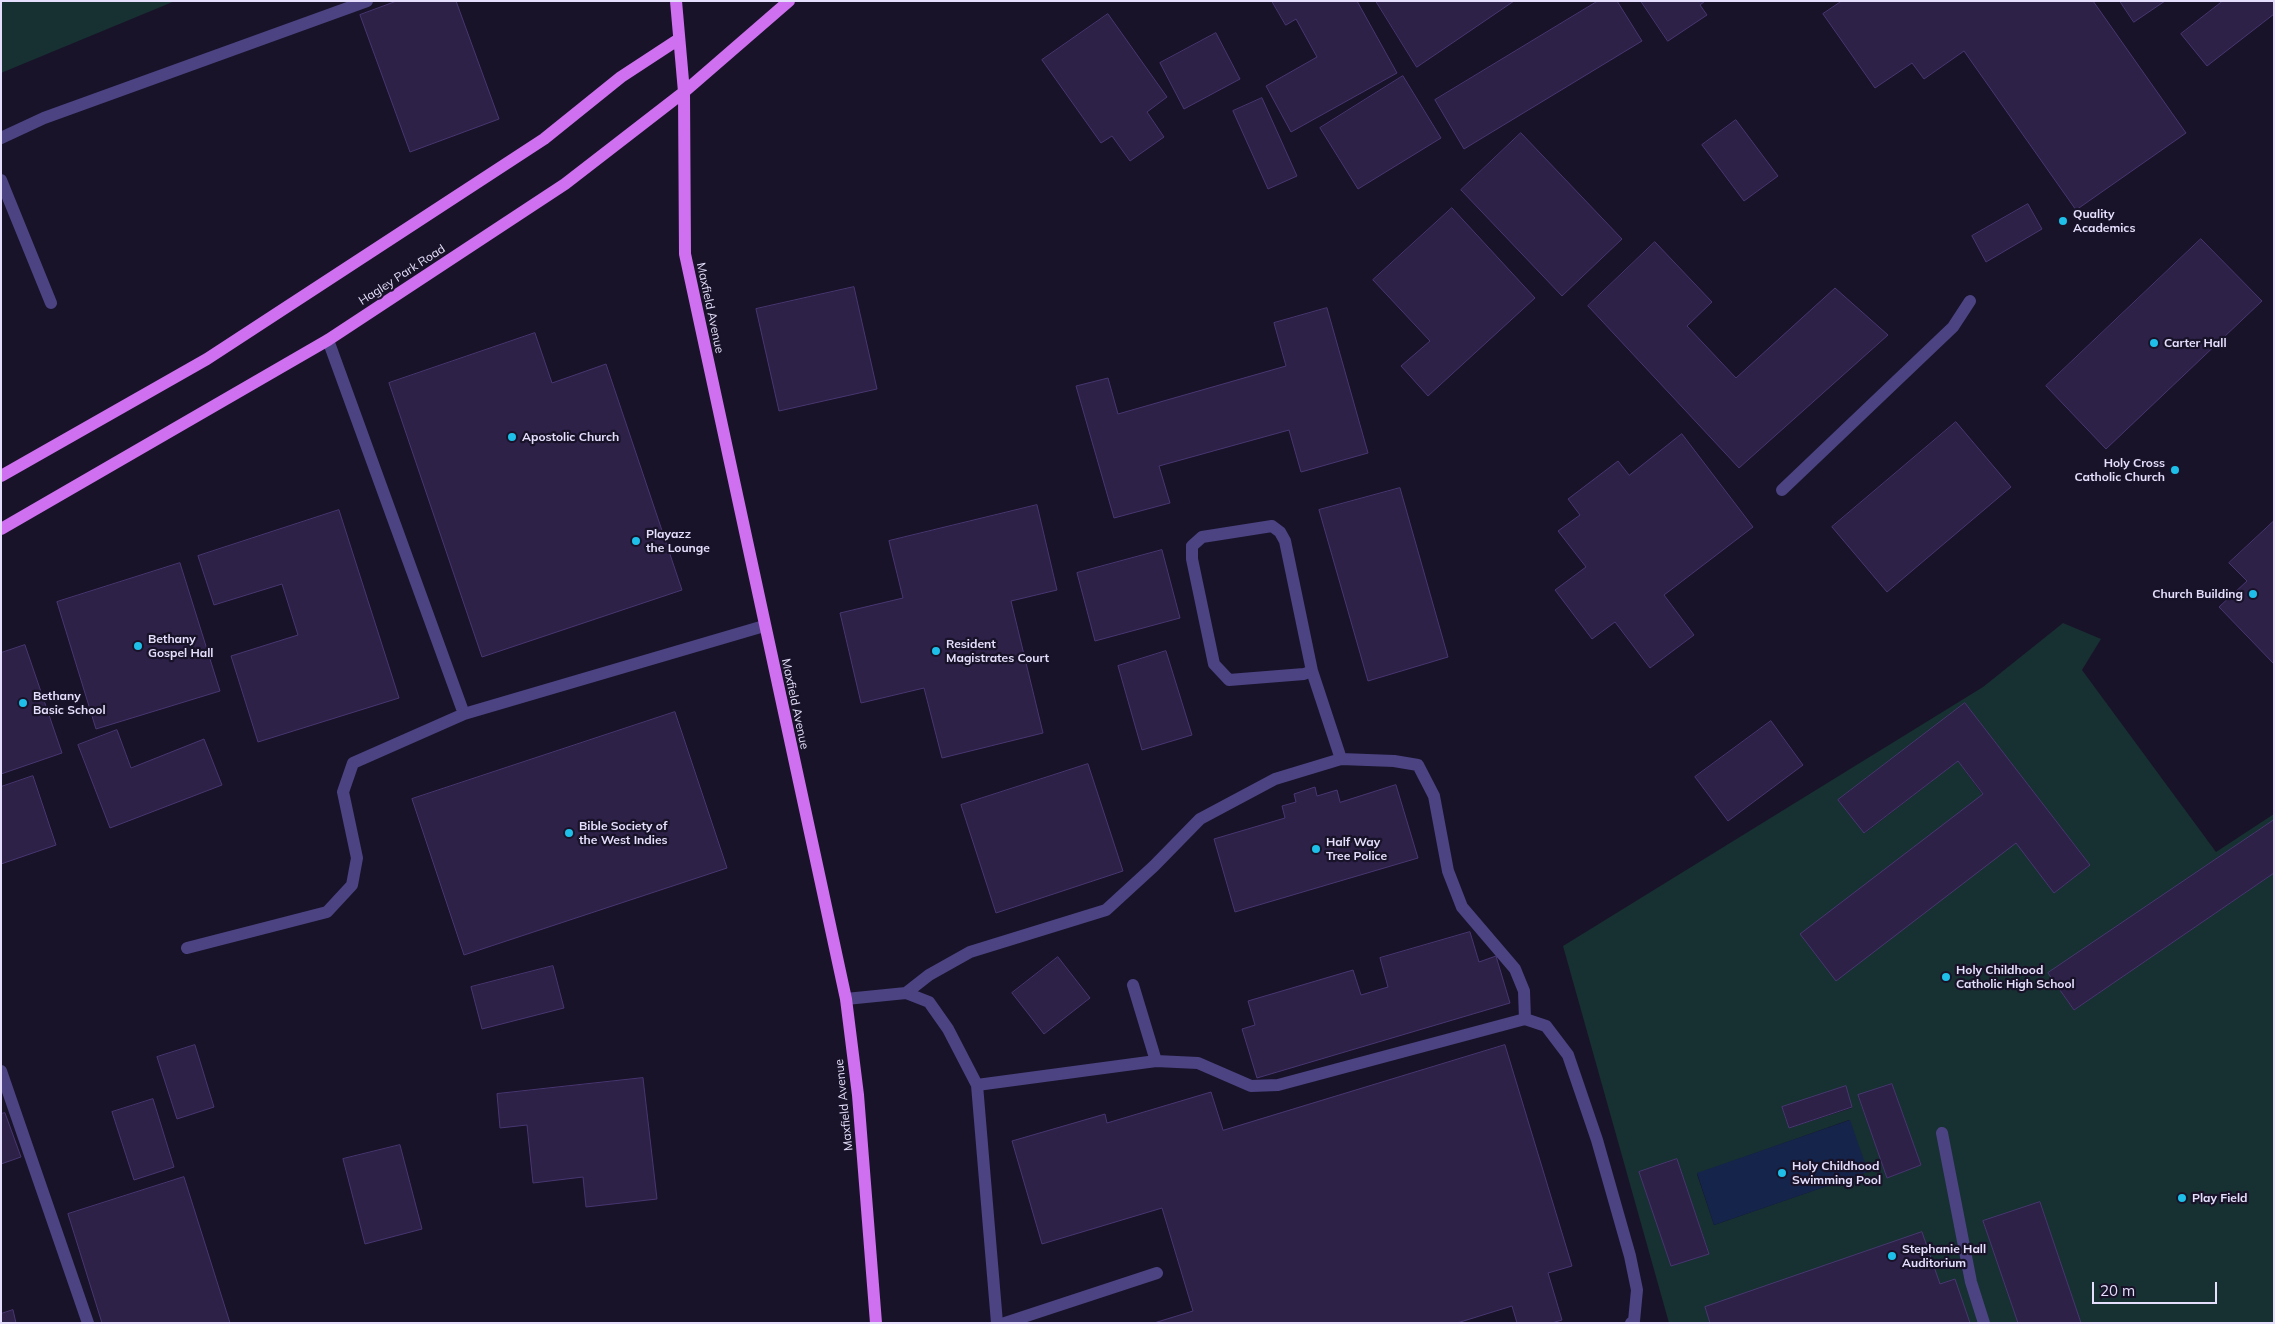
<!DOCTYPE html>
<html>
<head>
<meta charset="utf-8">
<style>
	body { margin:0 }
	#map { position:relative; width:2275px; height:1324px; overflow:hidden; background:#191329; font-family:Mulish,sans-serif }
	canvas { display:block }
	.frame { position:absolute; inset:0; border:2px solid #e5defc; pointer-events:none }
	.scale { position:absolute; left:2092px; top:1282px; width:125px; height:22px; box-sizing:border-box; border:2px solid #e5defc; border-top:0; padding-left:6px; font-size:15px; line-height:18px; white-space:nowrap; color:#e5defc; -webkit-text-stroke:4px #191329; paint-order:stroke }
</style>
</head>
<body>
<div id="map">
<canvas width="2275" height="1324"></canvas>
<div class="frame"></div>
<div class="scale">20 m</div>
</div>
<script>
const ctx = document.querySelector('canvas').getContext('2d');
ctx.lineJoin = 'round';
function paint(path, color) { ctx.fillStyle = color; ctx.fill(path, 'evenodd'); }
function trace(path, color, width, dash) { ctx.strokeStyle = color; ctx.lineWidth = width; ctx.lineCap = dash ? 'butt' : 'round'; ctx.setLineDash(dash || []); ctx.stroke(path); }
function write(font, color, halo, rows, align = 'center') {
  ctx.font = font + ' Mulish,sans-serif'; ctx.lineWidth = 4.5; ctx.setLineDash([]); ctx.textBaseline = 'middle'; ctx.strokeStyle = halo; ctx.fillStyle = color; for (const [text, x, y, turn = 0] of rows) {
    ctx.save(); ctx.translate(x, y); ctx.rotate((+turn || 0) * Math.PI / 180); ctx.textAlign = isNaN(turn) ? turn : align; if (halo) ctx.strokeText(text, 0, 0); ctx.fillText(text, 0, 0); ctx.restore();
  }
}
const green = new Path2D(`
	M1,1H175L1,73Z
	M2063,623L2101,639L2082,670L2216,852L2274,814V820L2049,973L2074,1010L2274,873V1323H2081L2040,1202L1983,1221L2018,1323H1669L1563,946L1983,687ZM1965,703L2090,865L2054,893L1958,761L1865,833L1838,800ZM1892,1084L1921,1165L1887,1178L1858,1096ZM1845,1087L1852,1108L1789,1128L1782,1107ZM1849,1120L1867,1172L1714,1225L1697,1174ZM1677,1159L1709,1253L1671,1266L1639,1172Z`);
const water = new Path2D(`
	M1850,1120L1868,1172L1714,1225L1697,1173Z`);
const building = new Path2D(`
	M397,1H456L499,119L410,152L360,15Z
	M1272,1H1357L1397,73L1291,132L1266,86L1317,57L1296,19L1286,25Z
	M1376,1H1514L1417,67Z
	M1598,1H1617L1642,41L1464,149L1435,100Z
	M1641,1H1705L1700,5L1707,15L1668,41Z
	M1842,1H2093L2186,133L2076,210L1964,51L1924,79L1912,63L1875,88L1823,14Z
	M2120,1H2165L2134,22Z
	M2223,1H2274V14L2207,66L2181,34Z
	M1108,14L1167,97L1147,112L1164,137L1130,161L1112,136L1101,143L1042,60Z
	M1216,33L1240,79L1184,109L1160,63Z
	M1403,76L1441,138L1358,189L1320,128Z
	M1262,98L1297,176L1268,189L1233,111Z
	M1736,120L1778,176L1744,201L1702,145Z
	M1521,133L1622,239L1562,296L1461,190Z
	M2028,204L2042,229L1986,262L1972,236Z
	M1452,208L1535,298L1428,396L1401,366L1430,341L1373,280Z
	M2201,239L2262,301L2106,449L2046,386Z
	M1655,242L1712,302L1687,326L1736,378L1835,288L1888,335L1739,468L1588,306Z
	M854,287L877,389L779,411L756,309Z
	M1327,308L1368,453L1301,472L1289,430L1159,466L1170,503L1114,518L1076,386L1108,378L1118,414L1286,366L1274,323Z
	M535,333L552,383L606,364L682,590L482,657L389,383Z
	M1956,422L2011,487L1887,592L1832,527Z
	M1682,434L1753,527L1664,595L1694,635L1650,668L1615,622L1592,639L1555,590L1586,567L1558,531L1580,515L1568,499L1618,461L1629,475Z
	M1400,488L1448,657L1368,681L1319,510Z
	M1037,505L1057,590L1011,601L1043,733L942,758L924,688L861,703L840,613L903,598L889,541Z
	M339,510L399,698L258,742L231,656L298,635L282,584L214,605L198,556Z
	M2274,521V664L2219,607L2247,581L2229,563Z
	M1162,550L1180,618L1095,641L1077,573Z
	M180,563L220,691L96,729L57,602Z
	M25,645L62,753L1,774V653Z
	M1166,651L1192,735L1142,750L1118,666Z
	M1965,703L2090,865L2054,893L2016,843L1836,981L1800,934L1983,794L1958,761L1864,833L1838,800Z
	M675,712L727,868L464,955L412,799Z
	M1771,721L1803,765L1728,821L1695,777Z
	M117,730L131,768L204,739L222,785L110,828L78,745Z
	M1088,764L1123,871L996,913L961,805Z
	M33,776L56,845L1,864V787Z
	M1396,785L1418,858L1235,912L1214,839L1285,818L1282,806L1296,802L1294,794L1315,787L1317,796L1337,790L1340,802Z
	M2274,820V873L2074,1010L2048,973Z
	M1470,932L1479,962L1496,956L1510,1003L1257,1078L1242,1029L1255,1025L1248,1001L1353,970L1361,995L1388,987L1380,958Z
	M1058,957L1090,998L1044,1034L1012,993Z
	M553,966L564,1008L482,1029L471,987Z
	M195,1045L214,1107L177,1119L157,1057Z
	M1505,1045L1572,1266L1548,1273L1562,1320L1552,1323H1517L1512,1306L1457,1323H1154L1193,1311L1162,1208L1042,1244L1012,1141L1105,1114L1107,1123L1211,1092L1223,1130Z
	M643,1078L657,1199L586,1207L583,1177L533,1183L527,1125L500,1128L497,1094Z
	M1892,1084L1921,1165L1887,1178L1858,1095Z
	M1846,1086L1852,1107L1789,1128L1782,1107Z
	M153,1099L174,1167L134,1180L112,1112Z
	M5,1113L21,1157L1,1164V1114Z
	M400,1145L422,1229L365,1244L343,1159Z
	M1677,1159L1709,1254L1671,1266L1639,1172Z
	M184,1177L230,1323H102L68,1214Z
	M2040,1202L2081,1323H2018L1983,1221Z
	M1922,1232L1940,1284L1955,1279L1970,1323H1710L1705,1307Z
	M13,1310L16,1323H1V1314Z`);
const lane = new Path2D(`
	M1,138L44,118L367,1
	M1,180L51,303
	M1312,671L1304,674L1229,680L1214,664L1192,559V546L1202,537L1272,526L1280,532L1285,541L1312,671L1341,759
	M464,714L764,626
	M187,948L327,912L352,885L357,858L343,792L353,763L464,714L328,340
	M1133,985L1156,1061
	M906,993L929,975L970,952L1106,910L1154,866L1200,819L1275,779L1341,759L1394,761L1418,765L1434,796L1448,871L1462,907L1515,969L1524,991L1525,1019
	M846,999L906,993L929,1002L948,1029L977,1085L1156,1061L1198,1063L1251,1086L1278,1085L1525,1019L1546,1026L1568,1055L1597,1140L1630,1256L1637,1290L1634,1321L1631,1323
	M977,1085L997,1323
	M1942,1133L1971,1282L1984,1323
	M1005,1323L1157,1273`);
const street = new Path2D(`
	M1782,490L1953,327L1970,301
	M1,1071L88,1323`);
const primary = new Path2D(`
	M676,1L684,92L685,254L846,999L858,1095L876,1323
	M1,476L207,359L544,139L621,77L679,39
	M1,529L328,340L565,184L684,92L789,1`);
const markers = [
	[2063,221,5,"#1ebfe8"],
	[2154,343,5,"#1ebfe8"],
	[512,437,5,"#1ebfe8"],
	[2175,470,5,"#1ebfe8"],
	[636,541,5,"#1ebfe8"],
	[2253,594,5,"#1ebfe8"],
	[138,646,5,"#1ebfe8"],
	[936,651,5,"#1ebfe8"],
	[23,703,5,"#1ebfe8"],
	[569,833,5,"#1ebfe8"],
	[1316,849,5,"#1ebfe8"],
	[1946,977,5,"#1ebfe8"],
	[1782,1173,5,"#1ebfe8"],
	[2182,1198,5,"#1ebfe8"],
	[1892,1256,5,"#1ebfe8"]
];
const poiNames = [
	["Quality",2073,214],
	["Academics",2073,228],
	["Carter Hall",2164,343],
	["Apostolic Church",522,437],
	["Holy Cross",2165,463,"right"],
	["Catholic Church",2165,477,"right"],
	["Playazz",646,534],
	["the Lounge",646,548],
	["Church Building",2243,594,"right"],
	["Bethany",148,639],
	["Gospel Hall",148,653],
	["Resident",946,644],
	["Magistrates Court",946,658],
	["Bethany",33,696],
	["Basic School",33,710],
	["Bible Society of",579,826],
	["the West Indies",579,840],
	["Half Way",1326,842],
	["Tree Police",1326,856],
	["Holy Childhood",1956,970],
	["Catholic High School",1956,984],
	["Holy Childhood",1792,1166],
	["Swimming Pool",1792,1180],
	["Play Field",2192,1198],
	["Stephanie Hall",1902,1249],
	["Auditorium",1902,1263]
];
const streetNames = [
	["Hagley Park Road",402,275,-33],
	["Maxfield Avenue",710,308,78],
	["Maxfield Avenue",795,704,78],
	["Maxfield Avenue",844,1105,-96]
];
paint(green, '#173032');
paint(water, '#15244b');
paint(building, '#2d2148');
trace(building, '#483671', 1);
trace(lane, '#4c4383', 12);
trace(street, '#4c4383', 12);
trace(primary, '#ce70f0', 12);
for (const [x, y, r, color] of markers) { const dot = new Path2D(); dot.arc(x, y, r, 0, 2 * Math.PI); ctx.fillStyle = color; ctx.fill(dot); trace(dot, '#191329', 2); }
write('bold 12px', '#e5defc', '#191329', poiNames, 'left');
write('12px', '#e5defc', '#191329', streetNames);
</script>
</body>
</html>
